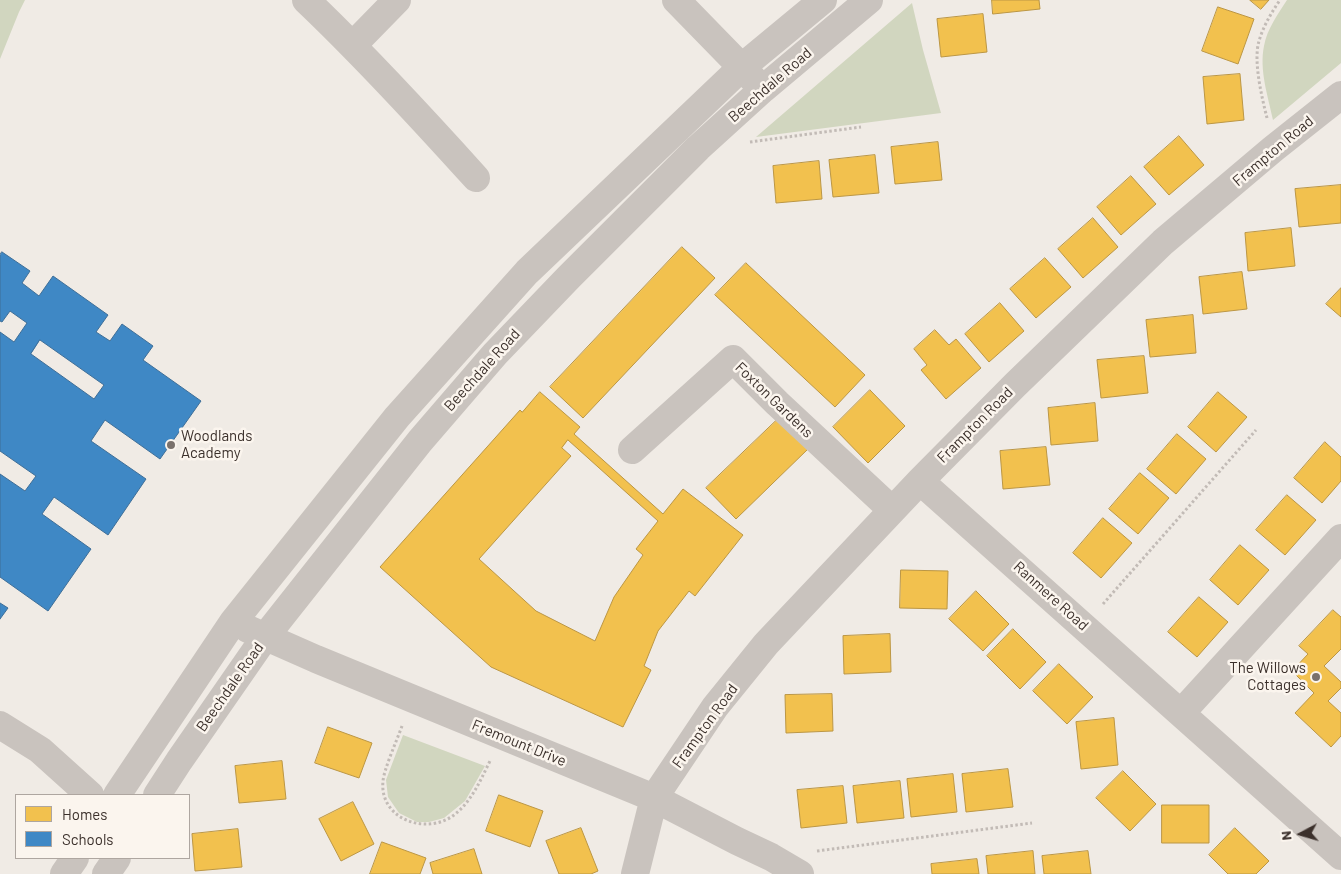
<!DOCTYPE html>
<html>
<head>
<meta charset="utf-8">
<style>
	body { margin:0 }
	#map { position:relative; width:1341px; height:874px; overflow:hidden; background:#f0ebe5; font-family:Barlow,sans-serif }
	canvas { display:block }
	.legend { position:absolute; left:15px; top:794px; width:175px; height:65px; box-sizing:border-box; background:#fbf5ee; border:1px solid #aea6a0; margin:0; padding:6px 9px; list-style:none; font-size:15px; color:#3b302b }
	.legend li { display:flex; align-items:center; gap:10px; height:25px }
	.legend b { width:25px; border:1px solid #aea6a0 }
	.north { position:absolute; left:1276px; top:809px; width:50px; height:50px; -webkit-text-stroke:4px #fbf5ee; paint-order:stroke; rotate:264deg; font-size:14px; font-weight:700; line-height:20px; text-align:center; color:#3b302b }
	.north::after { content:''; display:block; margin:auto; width:18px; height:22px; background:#3b302b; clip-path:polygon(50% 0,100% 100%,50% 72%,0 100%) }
</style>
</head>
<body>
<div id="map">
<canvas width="1341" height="874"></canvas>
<ul class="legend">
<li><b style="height:14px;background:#f2c14e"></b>Homes</li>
<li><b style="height:14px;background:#3f88c5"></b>Schools</li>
</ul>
<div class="north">N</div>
</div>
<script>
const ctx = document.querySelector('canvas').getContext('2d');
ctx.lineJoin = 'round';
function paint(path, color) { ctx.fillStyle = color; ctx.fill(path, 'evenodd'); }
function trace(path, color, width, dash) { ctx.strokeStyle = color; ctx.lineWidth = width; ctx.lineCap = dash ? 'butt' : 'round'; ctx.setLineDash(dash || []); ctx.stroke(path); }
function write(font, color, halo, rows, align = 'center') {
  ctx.font = font + ' Barlow,sans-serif'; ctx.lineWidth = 5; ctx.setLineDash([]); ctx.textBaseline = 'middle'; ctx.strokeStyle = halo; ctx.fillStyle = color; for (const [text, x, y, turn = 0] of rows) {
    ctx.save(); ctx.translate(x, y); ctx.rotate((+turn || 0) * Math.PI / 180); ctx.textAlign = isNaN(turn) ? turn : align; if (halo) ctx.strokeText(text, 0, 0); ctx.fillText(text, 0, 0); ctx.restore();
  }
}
const green = new Path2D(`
	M0,0H25L19,12L0,59Z
	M1287,0H1341V63L1273,120C1268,96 1259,70 1264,46C1267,29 1278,14 1287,0Z
	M912,3L923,50L941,113L756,137Z
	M403,735L485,766L465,801L444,818L429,822H417L399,813L388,797L386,780Z`);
const homes = new Path2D(`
	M992,0H1039L1040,9L993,14Z
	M1250,0H1269L1261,9Z
	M1218,7L1254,19L1238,64L1202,51Z
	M983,14L987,52L941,57L937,19Z
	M1240,74L1244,120L1207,124L1203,77Z
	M1179,136L1204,165L1169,195L1144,167Z
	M938,142L942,180L895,184L891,147Z
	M875,155L879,193L833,197L829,160Z
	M819,161L822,199L776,203L773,166Z
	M1131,176L1156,204L1121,235L1097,207Z
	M1341,185V223L1299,227L1295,189Z
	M1093,218L1118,247L1083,278L1058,249Z
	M1291,228L1295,266L1248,271L1245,233Z
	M682,247L715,278L583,418L550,387Z
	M1045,258L1071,287L1036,318L1010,289Z
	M746,263L865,375L835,407L715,295Z
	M1242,272L1247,309L1203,314L1199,277Z
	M1341,288V317L1326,304Z
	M1000,303L1024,331L989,362L965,334Z
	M1193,315L1196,353L1150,357L1146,320Z
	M935,330L949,345L956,339L981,368L946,399L921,370L927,365L914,349Z
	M1144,356L1148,393L1101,398L1097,360Z
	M870,390L905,426L868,463L833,427Z
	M540,392L580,427L574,434L663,514L683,489L743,535L695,596L689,591L658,631L644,666L651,670L623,727L491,667L380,567L520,410L522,412ZM568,440L658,521L636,549L643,555L614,597L595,641L536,611L479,559L571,456L562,448Z
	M1218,392L1247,417L1216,452L1188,427Z
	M1095,403L1098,441L1051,445L1048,408Z
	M778,419L808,449L736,519L706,488Z
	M1177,434L1206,459L1176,494L1147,469Z
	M1325,442L1341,457V481L1322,503L1294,478Z
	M1046,447L1050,485L1003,489L1000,451Z
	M1140,473L1169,498L1138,534L1109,509Z
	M1287,495L1316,520L1285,555L1256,530Z
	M1103,518L1132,543L1101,578L1073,553Z
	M1240,545L1269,570L1238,605L1210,580Z
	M901,570L948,571L947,609L900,608Z
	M976,591L1009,624L983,651L949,619Z
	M1199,597L1228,622L1197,657L1168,632Z
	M1333,610L1341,617V649L1324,666L1341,682V688L1328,701L1341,713V736L1331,747L1295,713L1314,693L1292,671L1308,654L1299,646Z
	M1013,629L1046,662L1020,689L987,656Z
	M890,634L891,672L844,674L843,636Z
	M1059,664L1093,697L1067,724L1033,691Z
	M832,694L833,731L786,733L785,695Z
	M1114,718L1118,765L1081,769L1076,722Z
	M328,727L372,743L359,778L315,763Z
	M282,761L286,799L239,803L235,766Z
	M1008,769L1013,807L966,812L962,774Z
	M1123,771L1156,804L1130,831L1096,798Z
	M953,774L957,812L911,817L907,779Z
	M900,781L904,818L857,823L853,786Z
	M843,786L847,823L801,828L797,790Z
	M499,795L543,811L530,847L486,831Z
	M353,802L374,844L341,861L319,819Z
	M1162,805H1209V843H1162Z
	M581,828L598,871L591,874H559L546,841Z
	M1235,828L1269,861L1256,874H1228L1209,855Z
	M238,829L242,867L195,871L192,834Z
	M382,842L426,858L420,874H370Z
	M474,849L482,874H433L430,863Z
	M1033,851L1035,874H988L986,856Z
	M1088,851L1091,874H1044L1042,856Z
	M977,859L979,874H932L931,864Z`);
const schools = new Path2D(`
	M2,252L30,271L22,283L39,296L53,276L108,315L96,332L110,341L122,324L153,346L143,360L201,401L160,459L105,420L91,441L146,479L108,535L54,497L42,514L91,549L48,611L0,577V474L25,491L36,476L0,451V332L14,342L27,323L10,311L2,322L0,321V255ZM40,340L104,385L94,399L31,354Z
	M0,603L8,608L0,619Z`);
const path = new Path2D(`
	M1267,118C1262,98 1253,61 1259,41C1263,27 1271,13 1280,0
	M750,142L861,127
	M1103,604L1256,430
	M402,726C397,740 384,769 383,781C379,819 426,836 454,815C472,801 480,781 490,761
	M817,851L1032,823`);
const minor = new Path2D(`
	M306,0C366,57 421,117 476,178
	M676,0L755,81
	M353,45L397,0
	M632,450L733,359L777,403L892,510
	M920,481L1341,856
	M248,629L316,659L654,798L737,841L771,857L800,874
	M1181,713L1341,538
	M0,725L40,750L90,795
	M117,795L233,622L397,417L527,272L742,67L823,0
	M157,795L179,761L265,637L420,441L495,354L568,278L698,148L763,89L869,0
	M64,874L75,858
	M106,874L117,858
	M635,874L654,798L715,707L766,644L920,481L1015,385L1163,242L1273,149L1341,95`);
const markers = [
	[171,445,5,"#7a716c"],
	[1316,677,5,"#7a716c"]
];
const streetNames = [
	["Beechdale Road",770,85,-41],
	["Frampton Road",1273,151,-40],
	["Beechdale Road",482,370,-48],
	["Foxton Gardens",774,400,44],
	["Frampton Road",975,425,-45],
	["Ranmere Road",1051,596,42],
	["Beechdale Road",230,687,-55],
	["Frampton Road",705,726,-54],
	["Fremount Drive",519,743,22]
];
const poiNames = [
	["Woodlands",181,436],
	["Academy",181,453],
	["The Willows",1306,668,"right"],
	["Cottages",1306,685,"right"]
];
paint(green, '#d1d6bf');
paint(homes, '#f2c14e');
trace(homes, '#bb9644', 1);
paint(schools, '#3f88c5');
trace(schools, '#3e6e97', 1);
trace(path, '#c2bbb6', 3, [2.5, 2.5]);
trace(minor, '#c9c3be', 28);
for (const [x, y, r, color] of markers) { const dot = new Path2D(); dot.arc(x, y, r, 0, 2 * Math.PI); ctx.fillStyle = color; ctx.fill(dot); trace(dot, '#fbf5ee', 2); }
write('15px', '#3b302b', '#fbf5ee', streetNames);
write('15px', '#3b302b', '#fbf5ee', poiNames, 'left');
</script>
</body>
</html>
